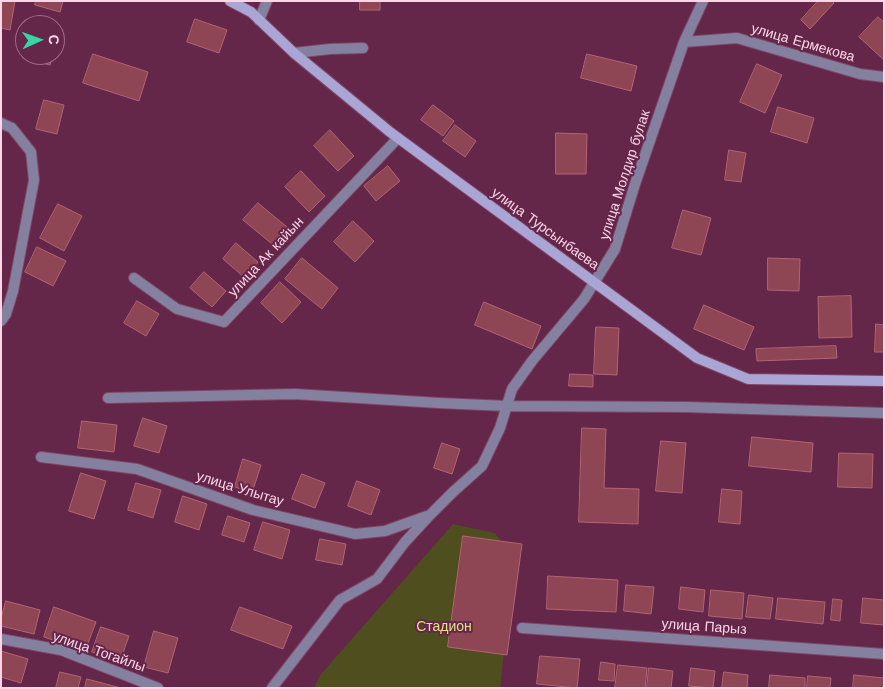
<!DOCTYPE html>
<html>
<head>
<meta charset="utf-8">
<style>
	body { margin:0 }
	#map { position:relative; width:885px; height:689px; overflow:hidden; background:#642649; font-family:"Work Sans",sans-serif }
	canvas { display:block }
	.frame { position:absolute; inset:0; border:2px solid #fdd5e8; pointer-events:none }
	.north { position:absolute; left:15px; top:15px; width:50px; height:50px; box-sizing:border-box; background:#642649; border:1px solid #a16c89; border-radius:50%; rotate:88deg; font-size:14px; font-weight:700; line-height:20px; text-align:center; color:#fdd5e8 }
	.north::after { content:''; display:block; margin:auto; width:18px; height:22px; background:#38d4a6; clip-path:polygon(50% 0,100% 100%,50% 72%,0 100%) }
</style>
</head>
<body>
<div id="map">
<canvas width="885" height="689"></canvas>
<div class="frame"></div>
<div class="north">С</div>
</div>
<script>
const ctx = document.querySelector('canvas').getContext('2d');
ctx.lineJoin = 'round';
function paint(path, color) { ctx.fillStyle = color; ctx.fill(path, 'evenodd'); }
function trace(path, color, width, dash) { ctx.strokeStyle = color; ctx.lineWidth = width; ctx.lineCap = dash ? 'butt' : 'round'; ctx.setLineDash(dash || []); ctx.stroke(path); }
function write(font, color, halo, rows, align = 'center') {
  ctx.font = font + ' "Work Sans",sans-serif'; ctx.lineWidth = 4; ctx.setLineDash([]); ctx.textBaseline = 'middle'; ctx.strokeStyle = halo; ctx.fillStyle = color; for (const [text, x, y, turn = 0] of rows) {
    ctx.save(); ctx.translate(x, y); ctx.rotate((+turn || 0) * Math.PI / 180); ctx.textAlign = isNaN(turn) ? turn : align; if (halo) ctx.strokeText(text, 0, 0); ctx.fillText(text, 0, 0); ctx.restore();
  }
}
const green = new Path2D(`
	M453,524L495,533L514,559L500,688H314L321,674Z`);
const building = new Path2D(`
	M1,1H15L10,30L1,28Z
	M36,1H63L60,12L35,5Z
	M360,1H380V10H360Z
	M818,1H832L834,3L810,29L801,20Z
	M878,17L884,22V60L859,37Z
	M195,19L227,30L219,53L187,42Z
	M25,48V55H53L50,65L23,58Z
	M93,54L148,72L139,101L83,83Z
	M587,54L637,66L631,91L581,78Z
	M757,64L782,75L765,113L740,102Z
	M44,100L64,105L57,134L36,129Z
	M433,105L454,121L443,136L421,120Z
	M778,107L814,118L807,143L771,132Z
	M455,125L476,141L465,157L443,141Z
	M330,130L354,156L338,171L314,146Z
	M556,133L587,134L586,174H556Z
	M729,150L746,153L741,182L725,180Z
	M388,166L400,181L376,201L364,186Z
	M301,171L325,196L309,212L285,187Z
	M258,203L287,227L272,244L243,220Z
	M58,204L82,216L64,251L40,238Z
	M683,210L711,218L701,255L672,248Z
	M353,221L374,241L355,262L334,242Z
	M236,243L258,262L245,278L223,259Z
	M37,247L66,261L53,286L25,272Z
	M302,258L338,288L322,309L285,279Z
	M768,258L800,259L799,291L768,290Z
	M204,272L226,291L212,307L190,288Z
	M280,282L301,302L282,323L261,303Z
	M851,296L852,337L819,338L818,297Z
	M137,301L159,314L146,336L124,323Z
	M484,302L541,326L532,349L475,325Z
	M704,305L754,327L744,350L694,329Z
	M876,324L884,325V352H875Z
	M596,327L619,328L617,375L594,374Z
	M836,346L837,358L757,361L756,349Z
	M570,374L593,375V387L569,386Z
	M143,418L167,426L159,453L134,446Z
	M82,421L117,425L114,452L78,448Z
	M582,428L606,429L604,488L639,489L638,524L579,522Z
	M752,437L813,443L811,472L749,466Z
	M661,441L686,443L682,493L656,491Z
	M442,443L460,449L452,474L434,468Z
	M839,453L873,454L872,488L838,487Z
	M243,459L261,465L252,493L235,487Z
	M81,473L106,481L94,519L69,511Z
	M302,474L325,483L315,508L292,499Z
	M357,481L380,490L371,515L348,506Z
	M136,483L161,490L153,518L128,510Z
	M722,489L742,491L740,524L719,522Z
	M183,496L207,504L199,530L175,522Z
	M228,516L250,523L244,542L222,535Z
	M263,522L290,530L282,559L254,550Z
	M463,536L522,544L507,655L448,647Z
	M320,539L346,544L342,565L316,560Z
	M548,576L618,580L616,612L547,609Z
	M626,585L654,587L651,614L624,611Z
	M681,587L705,590L703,612L679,609Z
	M711,590L744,593L742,619L709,616Z
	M749,595L773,598L770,619L746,617Z
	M778,598L825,602L823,624L776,619Z
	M863,598L884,600V625L861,623Z
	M833,599L842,600L840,621L831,620Z
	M6,601L40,610L34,634L1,626V619Z
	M54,607L96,622L85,651L44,637Z
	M240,607L292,626L283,649L231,630Z
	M101,627L129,636L120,661L92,652Z
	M154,631L178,638L168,673L144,667Z
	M1,651L28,659L21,683L1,677Z
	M540,656L580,659L577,688L537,684Z
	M601,662L615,664L614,681L599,680Z
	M618,665L647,668L645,688H615Z
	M649,668L673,671L671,688H647Z
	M691,668L715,671L713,688L689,686Z
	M60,672L81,677L78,688H56Z
	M724,672L748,675L747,688H722Z
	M770,675L805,678V688H769Z
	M854,675L884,678V688H853Z
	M808,676L831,678L830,688H807Z
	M87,679L121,688H85Z`);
const street = new Path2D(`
	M259,20L267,1
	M684,42L737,38L860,74L884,77
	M294,53L330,49L363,48
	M1,123L12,128L31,152L34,180L13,291L6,314L1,321
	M134,278L177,309L224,322L398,138
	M108,398L295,394L439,403L507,406L685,407L884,413
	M41,457L137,469L253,510L355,534L385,531L427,516
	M522,628L884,654
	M1,639L61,650L158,688
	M272,688L340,600L377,579L405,542L429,516L453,492L482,466L500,428L512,389L532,361L584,299L615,249L635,184L684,42L703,1`);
const secondary = new Path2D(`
	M230,1L251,12L294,53L390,132L697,358L748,379L884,381`);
const streetNames = [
	["улица Ермекова",803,43,16],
	["улица Молдир булак",625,175,-72],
	["улица Турсынбаева",545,229,36],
	["улица Ак кайын",266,257,-47],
	["улица Улытау",240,489,17],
	["улица Парыз",704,627,4],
	["улица Тогайлы",99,652,19]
];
const parkNames = [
	["Стадион",444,627]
];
paint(green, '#4e4e1e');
paint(building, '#8e4554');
trace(building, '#b26573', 1);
trace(street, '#804666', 12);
trace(secondary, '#804666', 12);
trace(street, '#8481a0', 10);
trace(secondary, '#a9a5d5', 10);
write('14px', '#fdd5e8', '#642649', streetNames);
write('14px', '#e2e188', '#642649', parkNames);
</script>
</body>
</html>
